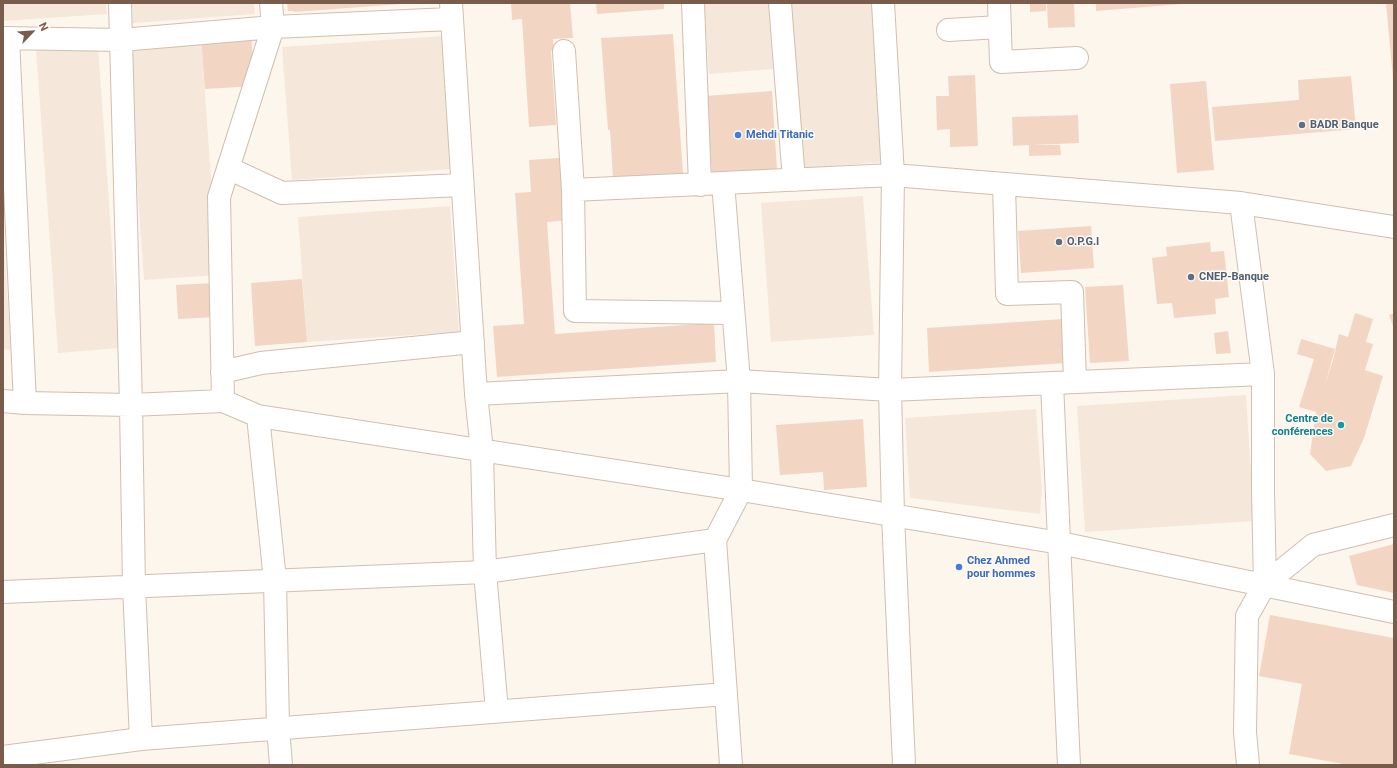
<!DOCTYPE html>
<html>
<head>
<meta charset="utf-8">
<style>
	body { margin:0 }
	#map { position:relative; width:1397px; height:768px; overflow:hidden; background:#fdf6ec; font-family:Roboto,sans-serif }
	canvas { display:block }
	.frame { position:absolute; inset:0; border:4px solid #7a5c4d; pointer-events:none }
	.north { position:absolute; left:12px; top:12px; width:40px; height:40px; -webkit-text-stroke:3px #fffaf3; paint-order:stroke; rotate:65deg; font-size:11px; font-weight:700; line-height:16px; text-align:center; color:#7a5c4d }
	.north::after { content:''; display:block; margin:auto; width:14px; height:18px; background:#7a5c4d; clip-path:polygon(50% 0,100% 100%,50% 72%,0 100%) }
</style>
</head>
<body>
<div id="map">
<canvas width="1397" height="768"></canvas>
<div class="frame"></div>
<div class="north">N</div>
</div>
<script>
const ctx = document.querySelector('canvas').getContext('2d');
ctx.lineJoin = 'round';
function paint(path, color) { ctx.fillStyle = color; ctx.fill(path, 'evenodd'); }
function trace(path, color, width, dash) { ctx.strokeStyle = color; ctx.lineWidth = width; ctx.lineCap = dash ? 'butt' : 'round'; ctx.setLineDash(dash || []); ctx.stroke(path); }
function write(font, color, halo, rows, align = 'center') {
  ctx.font = font + ' Roboto,sans-serif'; ctx.lineWidth = 3; ctx.setLineDash([]); ctx.textBaseline = 'middle'; ctx.strokeStyle = halo; ctx.fillStyle = color; for (const [text, x, y, turn = 0] of rows) {
    ctx.save(); ctx.translate(x, y); ctx.rotate((+turn || 0) * Math.PI / 180); ctx.textAlign = isNaN(turn) ? turn : align; if (halo) ctx.strokeText(text, 0, 0); ctx.fillText(text, 0, 0); ctx.restore();
  }
}
const residential = new Path2D(`
	M3,3H106L107,14L3,21Z
	M132,3H254L255,14L133,23Z
	M704,3H768L773,69L709,74Z
	M788,3H875L887,162L800,168Z
	M443,36L452,169L292,180L282,47Z
	M201,38L218,275L144,280L127,43Z
	M98,45L119,348L58,353L36,49Z
	M863,196L874,335L771,342L761,203Z
	M450,206L459,332L307,342L298,217Z
	M3,233L11,349L3,350Z
	M1246,395L1254,521L1085,532L1077,406Z
	M1036,409L1042,489L1040,514L910,498L905,418Z`);
const building = new Path2D(`
	M287,3H402V4L294,12V11H288Z
	M511,3H570L573,38L553,39L554,50L551,51L556,125L529,127L522,19L512,20Z
	M596,3H664V9L597,14Z
	M1030,3H1046V11L1030,12Z
	M1047,3H1074L1075,27L1048,28Z
	M1096,3H1182V4L1096,11Z
	M1386,3H1394V79H1393Z
	M673,34L683,173L613,178L610,130H608L601,38Z
	M251,35L255,86L205,89L201,38Z
	M975,75L978,146L950,147V129L937,130L936,96H949L948,76Z
	M1351,76L1356,129L1215,141L1212,107L1299,100L1298,80Z
	M1206,81L1214,170L1177,173L1170,84Z
	M772,91L777,170L712,175L706,96Z
	M1078,115L1079,143L1033,145H1060L1061,155L1029,156V145L1013,146L1012,117Z
	M559,158L562,190H567L569,220L547,222L555,334L714,323L716,362L497,377L493,326L524,324L515,193L531,192L529,160Z
	M1091,226L1094,268L1021,273L1018,231Z
	M1210,242L1211,252L1224,251L1229,297L1215,299L1216,314L1174,318L1172,303L1157,304L1152,258L1167,256L1166,247Z
	M302,279L307,342L255,346L251,283Z
	M213,283L216,317L178,319L176,285Z
	M1123,285L1129,361L1090,363L1085,287Z
	M1355,313L1373,319L1366,342L1373,344L1365,370L1383,376L1364,438L1351,466L1326,471L1310,454L1316,412L1299,407L1314,359L1297,354L1301,339L1335,349L1325,385L1333,360L1339,334L1348,337Z
	M1394,313V329L1389,315Z
	M1063,319L1066,363L929,372L927,328Z
	M1228,331L1231,353L1216,354L1214,333Z
	M863,419L867,487L824,490L823,472L780,475L776,425Z
	M1394,544V593L1357,585L1349,556Z
	M1270,615L1394,638V765H1348L1289,754L1302,684L1259,676Z`);
const street = new Path2D(`
	M120,3L131,405L134,587L141,739
	M451,3L476,394L482,451L485,572L497,711
	M693,3L700,185
	M780,3L794,180
	M883,3L893,175L890,390L893,515L904,765
	M999,3L1001,62L1077,58
	M948,30L1000,27
	M3,38L121,40L273,27L451,19
	M8,38L25,403
	M564,51L573,190L575,311L733,313
	M228,168L282,193L462,185
	M723,183L739,381L741,490L715,540L731,765
	M1004,184L1007,294L1072,292L1075,382
	M573,190L893,175L1241,203L1394,227
	M1241,203L1263,374V491L1265,584L1247,616L1245,732L1248,765
	M222,372L261,363L473,342
	M1052,383C1058,511 1063,638 1069,765
	M476,394L739,381L890,390L1263,374
	M3,401L25,403L131,405L223,401L258,416L741,490L1060,543L1394,612
	M223,401L219,197L273,27L271,3
	M258,416L275,580L278,728L281,765
	M1265,584L1313,545L1394,525
	M3,592L485,572L715,540
	M3,757L141,739L726,694`);
const markers = [
	[1302,125,4,"#5c6f8a"],
	[738,135,4,"#3f7fe0"],
	[1059,242,4,"#5c6f8a"],
	[1191,277,4,"#5c6f8a"],
	[1341,425,4,"#0f9aa8"],
	[959,567,4,"#3f7fe0"]
];
const serviceNames = [
	["BADR Banque",1310,125],
	["O.P.G.I",1067,242],
	["CNEP-Banque",1199,277]
];
const shopNames = [
	["Mehdi Titanic",746,135],
	["Chez Ahmed",967,561],
	["pour hommes",967,574]
];
const cultureNames = [
	["Centre de",1333,419],
	["conférences",1333,432]
];
paint(residential, '#f5e8da');
paint(building, '#f3d5c3');
trace(street, '#d1beb0', 24);
trace(street, '#fff', 22);
for (const [x, y, r, color] of markers) { const dot = new Path2D(); dot.arc(x, y, r, 0, 2 * Math.PI); ctx.fillStyle = color; ctx.fill(dot); trace(dot, '#fffaf3', 1.5); }
write('bold 11px', '#4e5e75', '#fffaf3', serviceNames, 'left');
write('bold 11px', '#366cbe', '#fffaf3', shopNames, 'left');
write('bold 11px', '#0d838f', '#fffaf3', cultureNames, 'right');
</script>
</body>
</html>
